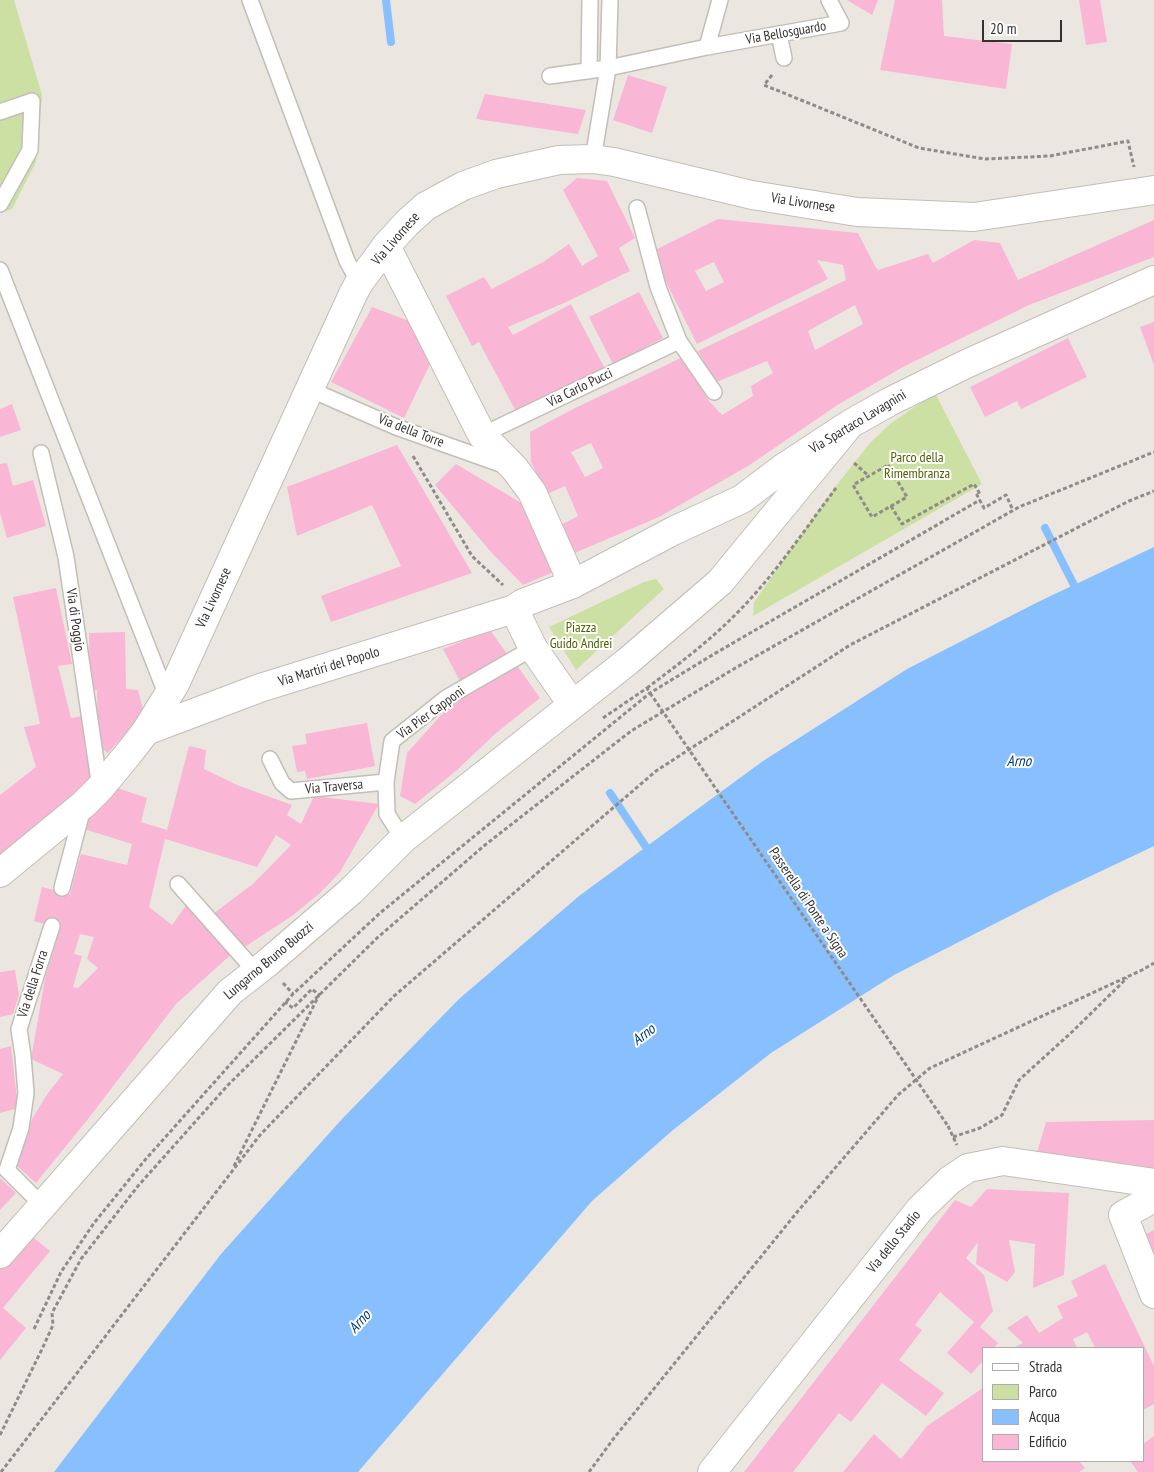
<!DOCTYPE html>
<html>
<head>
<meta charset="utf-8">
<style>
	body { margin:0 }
	#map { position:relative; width:1154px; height:1472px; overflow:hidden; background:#ebe7e0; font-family:"PT Sans Narrow",sans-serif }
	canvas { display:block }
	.legend { position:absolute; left:982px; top:1347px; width:162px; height:115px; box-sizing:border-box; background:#fff; border:1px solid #aeadac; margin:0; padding:6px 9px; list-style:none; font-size:15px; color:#343230 }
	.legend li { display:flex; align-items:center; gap:10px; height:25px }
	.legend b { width:25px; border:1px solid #aeadac }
	.scale { position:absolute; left:982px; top:20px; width:80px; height:22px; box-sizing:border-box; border:2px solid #343230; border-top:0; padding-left:6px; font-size:15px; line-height:18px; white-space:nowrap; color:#343230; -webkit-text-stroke:4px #fff; paint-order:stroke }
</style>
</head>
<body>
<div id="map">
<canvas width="1154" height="1472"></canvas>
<ul class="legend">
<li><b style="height:6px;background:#fff"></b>Strada</li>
<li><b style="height:14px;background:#cde0a3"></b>Parco</li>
<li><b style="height:14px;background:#88bfff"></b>Acqua</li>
<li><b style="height:14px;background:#f9b6d5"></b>Edificio</li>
</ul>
<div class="scale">20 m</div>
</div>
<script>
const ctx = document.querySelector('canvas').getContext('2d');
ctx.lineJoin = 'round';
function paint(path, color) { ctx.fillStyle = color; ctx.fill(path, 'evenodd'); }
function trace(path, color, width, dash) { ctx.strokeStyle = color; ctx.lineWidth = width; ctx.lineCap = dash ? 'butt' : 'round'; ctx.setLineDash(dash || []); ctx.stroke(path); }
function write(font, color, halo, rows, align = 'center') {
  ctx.font = font + ' "PT Sans Narrow",sans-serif'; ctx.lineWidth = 4; ctx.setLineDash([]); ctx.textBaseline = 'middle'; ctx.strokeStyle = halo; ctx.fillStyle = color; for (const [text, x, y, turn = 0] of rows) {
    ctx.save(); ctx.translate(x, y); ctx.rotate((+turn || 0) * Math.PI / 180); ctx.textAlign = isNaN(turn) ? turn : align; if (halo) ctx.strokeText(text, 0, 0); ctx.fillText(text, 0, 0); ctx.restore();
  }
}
const green = new Path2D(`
	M0,0H14L42,95L36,162L12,209L0,213Z
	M935,393L982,484L753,616L754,602L835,487L870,443L890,424Z
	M656,579L664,589L576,670L549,627L644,582Z`);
const water = new Path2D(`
	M1154,547V846L1055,893L894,975L771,1053L673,1130L592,1201L358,1472H54L221,1254L342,1119L459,999L579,896L763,761L907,669L1038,602Z`);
const stream = new Path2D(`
	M386,0L391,42
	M1045,528L1074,585
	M610,793L646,847`);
const building = new Path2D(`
	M847,0H878L872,15Z
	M895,0H942L944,36L1012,44L1006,89L880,70Z
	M1079,0H1100L1107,42L1086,45Z
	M628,75L667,87L652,133L613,120Z
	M485,94L586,110L578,134L476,119Z
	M577,178L607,181L635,238L619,248L630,271L564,303L508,327L513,335L571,304L605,369L518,415L479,342L472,346L446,296L484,277L492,289L543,262L569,244L582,266L598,256L563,190Z
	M718,219L858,233L875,266L878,270L928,254L933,263L974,240L1000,243L1018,280L1154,220V257L1029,305L903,367L839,404L748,466L659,517L570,555L555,528L578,516L565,486L547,494L531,462L530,432L575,408L681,358L709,401L722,415L753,396L751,386L773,373L767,361L714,383L698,351L846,280L843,265L817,260L828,279L697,344L651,252ZM714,262L724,282L706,291L695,271ZM855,305L863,324L815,350L808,331ZM591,443L603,468L585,477L571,452Z
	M639,292L663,338L613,364L589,317Z
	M372,307L417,324L434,356L404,418L331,382Z
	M1154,322V365L1140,327Z
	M1068,338L1087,377L1021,409L1017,401L985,417L970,387Z
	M12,404L21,430L0,437V409Z
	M397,445L472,573L331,622L321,596L401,566L372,505L297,536L287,487Z
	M7,463L13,486L33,480L46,526L7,538L0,513V464Z
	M456,464L523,504L556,571L523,585L490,551L435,485Z
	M56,588L72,664L58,666L71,718L83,716L92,781L0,855V795L36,767L24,727L40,724L13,597Z
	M490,630L507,654L460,681L443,649Z
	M125,632L126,689L138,690L144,713L108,753L98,746L97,690H90L89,633Z
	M516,664L540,698L495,734L457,770L415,804L400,796L407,753L452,703L488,679Z
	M367,723L375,766L307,779L305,771L297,772L292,746L307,744L305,734Z
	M189,746L206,750L204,769L237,785L292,805L287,815L301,824L314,796L379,804L340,872L320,893L292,916L243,948L213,914L254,883L291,845L276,835L257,867L165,839L149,907L172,925L187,904L235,951L176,1004L88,1119L36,1183L16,1165L32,1119L48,1093L63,1074L31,1059L45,979L60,928L34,921L42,887L70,894L81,854L127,865L132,844L84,829L91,808L111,786L147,798L141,822L167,830ZM80,934L94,937L87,959L98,968L78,988L73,987L82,956L74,954Z
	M15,970L19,995L13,1014L0,1017V972Z
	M11,1046L18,1108L0,1113V1049Z
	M1154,1120V1172L1036,1156L1046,1122Z
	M0,1178L16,1193L0,1210Z
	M987,1189L1069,1193L1064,1275L1033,1288L1035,1244L1009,1240L1015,1272L1007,1282L976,1264L978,1242L966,1258L984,1275L993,1311L980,1327L998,1343L994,1348H983V1361L971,1374L947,1353L974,1322L940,1292L915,1325L922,1330L899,1360L944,1393L926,1416L882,1383L851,1422L839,1413L793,1472H744L955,1200L971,1207Z
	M1154,1230V1257L1144,1235Z
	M29,1234L50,1251L3,1308L26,1328L0,1360V1269Z
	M1105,1264L1154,1366V1404L1143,1410V1348H1095L1087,1332L1073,1339L1077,1348H1013L1023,1343L1007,1328L1027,1315L1039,1333L1063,1318L1057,1306L1078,1296L1071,1281Z
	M983,1388V1461H1079L1085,1468L1079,1472H843L874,1434L901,1459L927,1426Z
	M1154,1436V1472H1138L1130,1461H1143V1444Z`);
const path = new Path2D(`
	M772,75L764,85L919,148L985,159L1050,156L1128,141L1134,167
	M413,456L472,556L503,585
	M854,463L869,476
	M888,465L907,497L872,517L853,485Z
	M891,506L902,524L974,484L980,494L977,495L984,508L1006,495L1013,510
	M647,688C676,666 707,643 733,617C772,579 803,532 836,488
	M603,718L647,688L650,693
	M283,983L293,994
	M948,1126L957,1145
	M953,1137L980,1128L1002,1115L1019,1080L1073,1031L1127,978
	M234,1166L319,995L312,989L293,1008L285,1002
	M34,1329L61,1272L94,1223L145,1160L293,994L380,913L650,693L714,654L980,500
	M0,1435L43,1347L53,1325L52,1313L81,1259L138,1186L228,1085L377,938L485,845L631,731L737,667L1019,507L1154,452
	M1,1472L260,1135L394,996L656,771L850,645L1129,501L1154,491
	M589,1472L614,1438L798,1211L898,1095L930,1068L1142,970L1154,963`);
const lane = new Path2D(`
	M250,0L347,261L359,283
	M779,34L784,58
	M707,47L720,0
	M589,71L590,0
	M550,76L608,68L707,47L841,23L829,0
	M0,112L32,101L30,150L0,204
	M593,159L608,68L610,0
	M637,208L658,287L679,341L714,392
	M0,270L167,696
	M309,389L396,427L506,466
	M482,435L679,341
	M41,453L66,557L100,788
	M270,759L282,783L291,791L386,782
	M403,839L387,814L386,782L392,741L446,698L533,648
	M178,884L256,972
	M62,888L83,808
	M42,1205L7,1170L21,1128L26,1093L23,1056L19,1029L52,926`);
const street = new Path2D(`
	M386,246L482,435L515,469L532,492L573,584
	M514,609L533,648L572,704
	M146,731L260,688L514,609L523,603L573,584L673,531L742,499L783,468L850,424L889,402L966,364L1154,280
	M1154,1198L1123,1215L1154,1294
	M0,1254L230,992L266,964L351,891L403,839L628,661L720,582L850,424`);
const secondary = new Path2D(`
	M712,1472L920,1209L950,1180L968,1168L1003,1161L1154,1183`);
const primary = new Path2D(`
	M0,873L84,804L100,788L129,753L146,731L175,684L353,294L359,283L386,246L407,223L426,206L463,186L496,174L559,160L593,159L614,162L752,195L857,212L974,217L1154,190`);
const pathBridge = new Path2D(`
	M650,693L948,1126`);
const streetNames = [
	["Via Bellosguardo",786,33,-10],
	["Via Livornese",803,203,9],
	["Via Livornese",396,239,-49],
	["Via Carlo Pucci",580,388,-26],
	["Via Spartaco Lavagnini",858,422,-31],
	["Via della Torre",411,431,21],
	["Via Livornese",214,598,-65],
	["Via di Poggio",75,620,82],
	["Via Martiri del Popolo",329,667,-17],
	["Via Pier Capponi",431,713,-36],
	["Via Traversa",334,787,-5],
	["Passerella di Ponte a Signa",808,903,56],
	["Lungarno Bruno Buozzi",269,961,-40],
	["Via della Forra",33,984,-72],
	["Via dello Stadio",894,1242,-51]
];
const parkNames = [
	["Parco della",917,458],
	["Rimembranza",917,474],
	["Piazza",581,628],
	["Guido Andrei",581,644]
];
const waterNames = [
	["Arno",1019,762],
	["Arno",644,1035,-38],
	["Arno",360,1322,-48]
];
paint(green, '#cde0a3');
paint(water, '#88bfff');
trace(stream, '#88bfff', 8);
paint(building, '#f9b6d5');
trace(lane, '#c2beb8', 18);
trace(street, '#c2beb8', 30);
trace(secondary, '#c2beb8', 30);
trace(primary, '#c2beb8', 30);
trace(path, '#8f8c88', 3, [4, 2.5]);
trace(lane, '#fff', 15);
trace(street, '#fff', 28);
trace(secondary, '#fff', 28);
trace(primary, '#fff', 28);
trace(pathBridge, '#8f8c88', 3, [4, 2.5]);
write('14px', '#343230', '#fff', streetNames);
write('14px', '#4d6000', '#fff', parkNames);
write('italic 15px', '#003c74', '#fff', waterNames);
</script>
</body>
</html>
